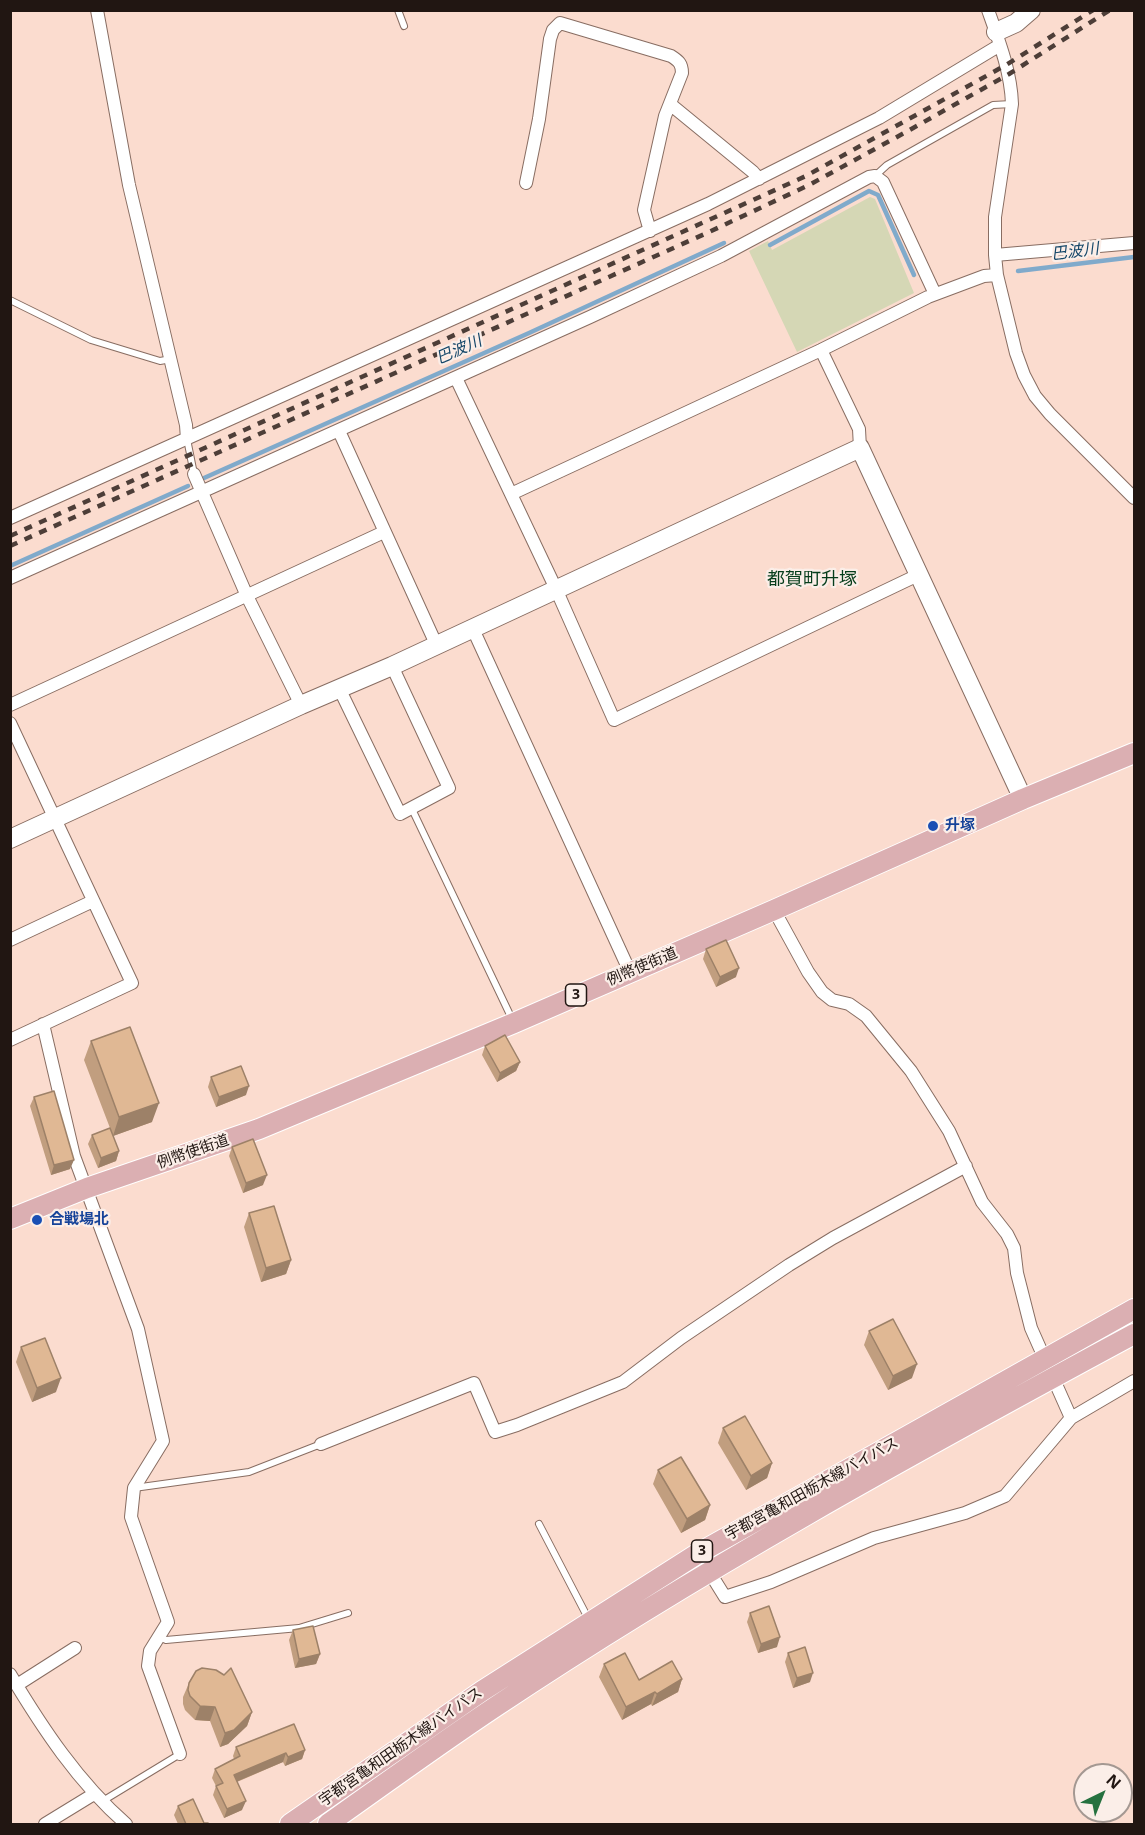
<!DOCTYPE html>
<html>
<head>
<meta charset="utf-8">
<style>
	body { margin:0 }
	#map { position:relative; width:1145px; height:1835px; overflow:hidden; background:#fbdccf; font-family:"Noto Sans",sans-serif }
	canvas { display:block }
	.frame { position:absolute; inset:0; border:12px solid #211612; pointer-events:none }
	.north { position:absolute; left:1073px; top:1763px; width:60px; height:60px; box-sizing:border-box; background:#fbeee8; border:2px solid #a49892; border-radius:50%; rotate:43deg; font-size:16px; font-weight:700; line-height:24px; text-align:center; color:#211612 }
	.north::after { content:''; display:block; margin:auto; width:21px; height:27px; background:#26713f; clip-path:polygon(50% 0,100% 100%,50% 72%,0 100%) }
</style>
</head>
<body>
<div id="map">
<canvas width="1145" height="1835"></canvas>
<div class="frame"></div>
<div class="north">N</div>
</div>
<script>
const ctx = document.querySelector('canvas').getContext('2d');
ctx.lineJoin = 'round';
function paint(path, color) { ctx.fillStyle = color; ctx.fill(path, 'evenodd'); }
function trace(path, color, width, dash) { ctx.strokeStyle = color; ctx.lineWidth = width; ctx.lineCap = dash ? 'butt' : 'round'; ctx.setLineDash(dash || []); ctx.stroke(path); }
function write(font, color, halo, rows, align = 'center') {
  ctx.font = font + ' "Noto Sans","Noto Sans JP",sans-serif'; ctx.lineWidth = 4.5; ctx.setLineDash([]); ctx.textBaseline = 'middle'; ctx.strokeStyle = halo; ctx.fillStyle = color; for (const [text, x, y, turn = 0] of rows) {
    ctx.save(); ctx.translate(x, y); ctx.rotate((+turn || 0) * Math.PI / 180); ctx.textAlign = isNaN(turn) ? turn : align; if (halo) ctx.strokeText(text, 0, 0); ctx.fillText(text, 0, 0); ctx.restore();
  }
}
const green = new Path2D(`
	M870,197L875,199L914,293L797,352L749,251L768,241L772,250Z`);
const stream = new Path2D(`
	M770,245L869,191L878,195L914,275
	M1018,271L1134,257
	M204,478L529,333L724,243
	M10,566L188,486`);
const lane = new Path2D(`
	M398,10L404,26
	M875,176L887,165L993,105L1012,104
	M10,300L91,340L160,361L171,359
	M187,439L194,474
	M411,807L512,1019
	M134,1488L249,1472L321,1444
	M539,1524L589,1620
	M159,1637L166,1640L299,1628L348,1613
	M101,1802L180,1754`);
const street = new Path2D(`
	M97,10L129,185L186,425L187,439
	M988,10C999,41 1011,72 1012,104L995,217V255L997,275L1016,353L1024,375L1035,396L1050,414L1134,498
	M670,104L753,172L759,179
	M526,183L539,119L550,39L553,30L560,23L671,56C679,61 682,64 682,73L665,116L644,210L650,231
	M995,255L1134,243
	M821,350L859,429L860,448
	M456,378L556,589L614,720L918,575
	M339,431L436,644
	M194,474L247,596L301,705
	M511,494L821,350L928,297L984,276L997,275
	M10,518L708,204L879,118L1000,45
	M10,578L590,317L721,256L869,177L875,176L883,182L935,294
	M472,627L630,972
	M339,688L400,814L449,788L392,666
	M10,705L384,532
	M10,723L132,983L10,1040
	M774,910L808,972L822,992L832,1000L849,1004L866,1016L911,1071L949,1131L982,1202L1007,1234L1014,1248L1017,1273L1031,1328L1071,1418
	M10,940L93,901
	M43,1024L74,1156L138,1329L163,1441L134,1488L131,1517L168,1622L150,1651L148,1666L180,1754
	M321,1444L474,1383L495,1432L517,1425L623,1382L681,1338L789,1265L833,1238L966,1166
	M707,1568L725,1597L771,1582L874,1538L965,1513L1005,1496L1071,1418L1134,1381
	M10,1674C43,1729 78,1782 126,1824
	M17,1685L75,1648
	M45,1824L94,1794`);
const secondary = new Path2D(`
	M996,32L1016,23L1031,10
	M10,839L301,705L392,666L860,448L1023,799`);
const primary = new Path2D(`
	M10,1219L87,1188L259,1129L514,1023L774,910L1023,799L1134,753
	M290,1824L482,1691L697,1554L1134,1309
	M328,1824C383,1785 438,1745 495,1707C700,1570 917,1451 1134,1334`);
const rail = new Path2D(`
	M10,536L806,176L1006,65L1093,10
	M10,546L709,232L809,185L906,132L1009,74L1110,10`);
const wall = new Path2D(`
	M706,949L736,977L716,987L703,959Z
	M91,1041L152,1122L113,1136L119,1151L116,1161L98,1168L88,1144L92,1135L110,1128L84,1060Z
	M485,1046L520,1062L516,1071L497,1082L482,1055Z
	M211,1077L246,1095L216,1107L208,1087Z
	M34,1097L70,1169L51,1175L30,1106Z
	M232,1147L263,1185L243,1193L229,1156Z
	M249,1213L291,1260L286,1274L261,1282L244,1227Z
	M869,1331L912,1378L888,1390L864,1345Z
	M21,1347L56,1392L32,1402L16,1362Z
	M723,1428L772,1463L767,1478L746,1490L718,1443Z
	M658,1470L710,1505L705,1520L681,1533L653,1484Z
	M750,1613L777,1647L758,1653L747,1622Z
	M293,1630L320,1654L316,1664L295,1668L289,1640Z
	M788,1653L810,1682L793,1688L785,1662Z
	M604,1664L639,1680L682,1679L678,1692L652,1706L651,1704L622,1720L599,1677Z
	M189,1683L252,1712L247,1726L228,1744L220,1747L210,1721L195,1720L185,1710L183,1704V1697Z
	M236,1747L305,1750L302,1759L285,1766L283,1762L237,1782L242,1810L224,1818L213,1795L216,1786L212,1778L215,1769L234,1759L233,1756Z
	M178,1806L204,1823L209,1824H178L174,1815Z`);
const shadedWall = new Path2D(`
	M739,968L736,977L716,987L720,977Z
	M520,1062L516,1071L497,1082L500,1073Z
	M249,1086L246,1095L216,1107L219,1097Z
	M159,1103L152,1122L113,1136L119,1117Z
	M119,1151L116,1161L98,1168L101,1158Z
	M74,1160L70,1169L51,1175L54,1165Z
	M267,1175L263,1185L243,1193L246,1183Z
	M291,1260L286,1274L261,1282L266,1268Z
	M917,1364L912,1378L888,1390L893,1376Z
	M61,1378L56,1392L32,1402L37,1388Z
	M772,1463L767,1478L746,1490L751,1476Z
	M710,1505L705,1520L681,1533L687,1519Z
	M780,1637L777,1647L758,1653L761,1644Z
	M320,1654L316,1664L295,1668L299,1659Z
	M813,1673L810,1682L793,1688L797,1678Z
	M682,1679L678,1692L652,1706L657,1694Z
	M655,1692L651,1704L622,1720L626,1707Z
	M200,1706L215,1707L210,1721L195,1720Z
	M252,1712L247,1726L228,1744L220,1747L225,1733Z
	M305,1750L302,1759L285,1766L288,1757Z
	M286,1753L283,1762L231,1784L234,1775Z
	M246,1801L242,1810L224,1818L227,1809Z`);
const building = new Path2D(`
	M726,940L739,968L720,977L706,949Z
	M130,1027L159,1103L119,1117L91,1041Z
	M505,1035L520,1062L500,1073L485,1046Z
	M241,1066L249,1086L219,1097L211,1077Z
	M54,1091L74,1160L54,1165L34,1097Z
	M110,1128L119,1151L101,1158L92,1135Z
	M253,1139L267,1175L246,1183L232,1147Z
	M274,1206L291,1260L266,1268L249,1213Z
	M893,1319L917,1364L893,1376L869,1331Z
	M45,1338L61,1378L37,1388L21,1347Z
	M745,1416L772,1463L751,1476L723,1428Z
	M681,1457L710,1505L687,1519L658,1470Z
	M769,1606L780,1637L761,1644L750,1613Z
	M313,1626L320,1654L299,1659L293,1630Z
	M805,1647L813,1673L797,1678L788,1653Z
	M625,1653L639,1680L672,1661L682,1679L657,1694L655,1692L626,1707L604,1664Z
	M202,1668L216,1670L224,1675L231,1668L252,1712L234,1730L225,1733L215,1707L200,1706L190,1696L188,1690L189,1683L196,1671Z
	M294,1724L305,1750L288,1757L286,1753L234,1775L246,1801L227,1809L216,1786L223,1783L215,1769L240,1756L236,1747Z
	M193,1799L204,1823H208L209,1824H186L178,1806Z`);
const markers = [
	[933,826,6,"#1a4fb4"],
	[37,1220,6,"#1a4fb4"]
];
const shields = [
	[576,995,21],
	[702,1551,21]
];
const shieldNames = [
	["3",576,995],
	["3",702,1551]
];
const transitNames = [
	["升塚",945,826],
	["合戦場北",49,1220]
];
const streetNames = [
	["例幣使街道",642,967,-23],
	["例幣使街道",193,1152,-19],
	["宇都宮亀和田栃木線バイパス",812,1489,-29],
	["宇都宮亀和田栃木線バイパス",401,1747,-35]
];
const waterNames = [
	["巴波川",1075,252,-7],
	["巴波川",459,350,-24]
];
const quarterNames = [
	["都賀町升塚",812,580]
];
paint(green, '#d5d7b5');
trace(stream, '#80aacb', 4.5);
trace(lane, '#886d62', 8);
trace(street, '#886d62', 14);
trace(secondary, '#886d62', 20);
trace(primary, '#fff', 22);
trace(lane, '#fff', 6);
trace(street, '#fff', 12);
trace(secondary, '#fff', 18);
trace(primary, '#dbafb2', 20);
trace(rail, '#4d3e38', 4.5, [8, 8]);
paint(wall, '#c19e7f');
paint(shadedWall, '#9d8168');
paint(building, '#e0b894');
trace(building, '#9d8168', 1.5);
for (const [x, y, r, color] of markers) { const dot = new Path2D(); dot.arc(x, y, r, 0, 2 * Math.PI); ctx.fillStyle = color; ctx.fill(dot); trace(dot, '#fbeee8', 2); }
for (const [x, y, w] of shields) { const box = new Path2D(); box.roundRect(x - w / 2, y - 11, w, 22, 4.5); ctx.fillStyle = '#fbeee8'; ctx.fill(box); trace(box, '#211612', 1.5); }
write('bold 14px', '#211612', null, shieldNames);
write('bold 15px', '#164399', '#fbeee8', transitNames, 'left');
write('15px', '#211612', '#fbeee8', streetNames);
write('italic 16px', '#154769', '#fbeee8', waterNames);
write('18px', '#063d1b', '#fbeee8', quarterNames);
</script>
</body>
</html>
